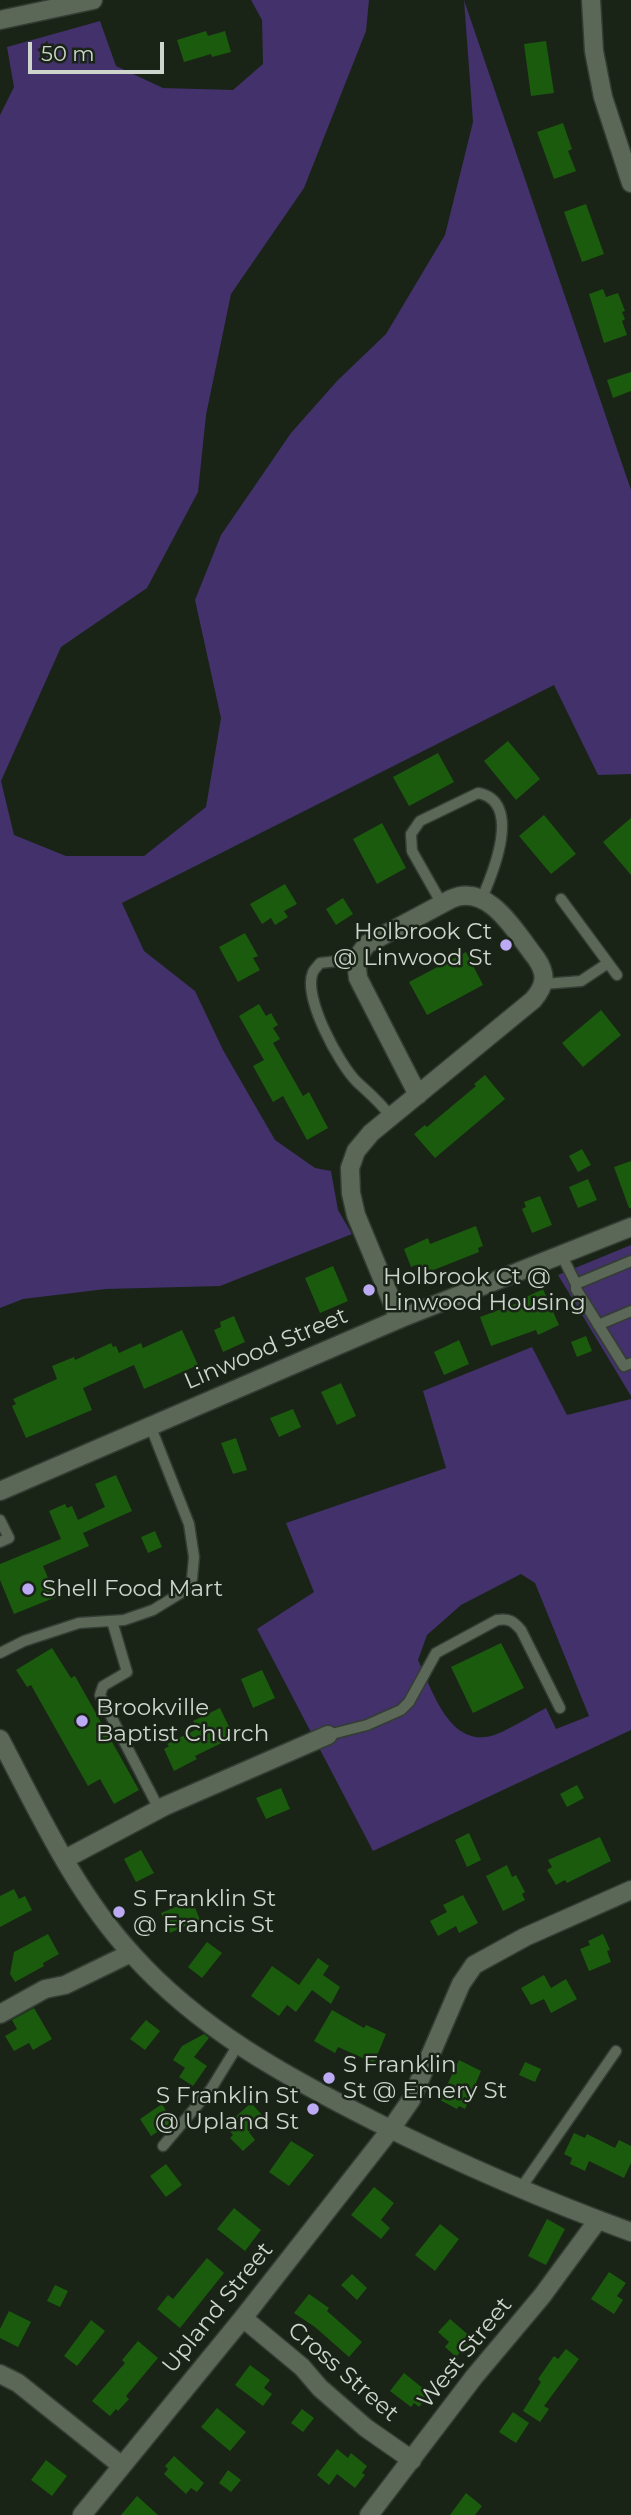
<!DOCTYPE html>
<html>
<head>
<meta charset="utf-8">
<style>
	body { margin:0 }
	#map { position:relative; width:631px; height:2515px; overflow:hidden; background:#192417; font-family:Montserrat,sans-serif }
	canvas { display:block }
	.scale { position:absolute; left:28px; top:42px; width:136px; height:32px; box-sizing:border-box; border:4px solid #cdd5cc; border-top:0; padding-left:9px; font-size:21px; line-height:24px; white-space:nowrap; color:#cdd5cc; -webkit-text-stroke:5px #192417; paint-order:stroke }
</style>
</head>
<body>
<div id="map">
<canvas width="631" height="2515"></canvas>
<div class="scale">50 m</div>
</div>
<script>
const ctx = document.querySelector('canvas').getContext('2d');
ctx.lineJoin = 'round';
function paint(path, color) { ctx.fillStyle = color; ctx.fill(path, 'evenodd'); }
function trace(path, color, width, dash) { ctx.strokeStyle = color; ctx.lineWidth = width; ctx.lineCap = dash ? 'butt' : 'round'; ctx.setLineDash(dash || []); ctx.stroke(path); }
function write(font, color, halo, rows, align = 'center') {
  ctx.font = font + ' Montserrat,sans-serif'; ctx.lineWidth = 5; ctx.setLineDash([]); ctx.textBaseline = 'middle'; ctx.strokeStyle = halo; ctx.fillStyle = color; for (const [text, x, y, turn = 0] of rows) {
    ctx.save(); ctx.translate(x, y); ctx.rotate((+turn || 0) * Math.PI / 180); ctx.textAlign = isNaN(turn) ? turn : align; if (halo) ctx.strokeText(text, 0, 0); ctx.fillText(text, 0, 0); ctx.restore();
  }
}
const green = new Path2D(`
	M251,0H369L366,31L304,188L231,294L206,415L198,492L147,588L61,647L1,781L14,835L66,856H144L206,807L221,718L195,600L221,535L291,433L337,381L386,334L445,235L473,122L464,0L631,490V774L598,775L554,685L122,903L144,951L195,991L223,1050L275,1140L315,1168L331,1171L338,1210L352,1234L220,1286L106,1289L23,1299L0,1308V115L14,87L7,47L100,21L116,66L163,88L233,90L263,64L262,20Z
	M631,1245V1396L558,1275Z
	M532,1347L567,1415L631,1399V1730L373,1851L257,1629L314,1592L286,1523L446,1468L423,1391ZM521,1574L535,1583L589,1716L556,1729L546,1708C530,1716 514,1727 497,1734C451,1752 433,1692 418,1660L427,1635L461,1605Z`);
const building = new Path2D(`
	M206,31L208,36L225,31L231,52L212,57L211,54L184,62L177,40Z
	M546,41L554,93L531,96L524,44Z
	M563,123L572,149L568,151L576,171L554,179L537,132Z
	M586,204L604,254L582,262L564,212Z
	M603,289L606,297L618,293L625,311L622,312L625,319L622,321L627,335L604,343L589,294Z
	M631,372V391L613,398L607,380Z
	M508,741L540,779L516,800L484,761Z
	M438,753L454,782L409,806L393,777Z
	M544,815L576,854L551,874L519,836Z
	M631,818V875L603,842Z
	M382,823L406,868L377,884L353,839Z
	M285,884L297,904L284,911L288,917L275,925L271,918L262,924L250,904Z
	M343,898L353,914L336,925L326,909Z
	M245,933L258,956L253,958L260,970L238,982L219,947Z
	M466,952L483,985L427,1015L409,982Z
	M259,1004L266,1016L271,1013L278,1025L273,1028L280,1039L273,1043L303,1096L309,1092L328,1128L307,1140L283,1096L273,1102L253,1066L264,1060L239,1016Z
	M601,1010L621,1035L583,1067L562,1043Z
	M485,1075L505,1099L435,1158L414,1134L425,1125L427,1127L476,1086L474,1084Z
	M582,1149L591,1165L578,1172L569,1156Z
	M631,1161V1208H629L614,1167Z
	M588,1179L597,1200L578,1208L569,1187Z
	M540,1196L552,1225L532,1233L522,1209L526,1207L524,1202Z
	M476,1226L483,1246L478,1248L479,1252L421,1275L416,1265L411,1267L404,1249L428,1238L430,1244Z
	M333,1266L348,1301L320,1313L305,1278Z
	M543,1289L559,1325L538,1335L536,1330L491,1346L480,1317L523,1301L522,1299Z
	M234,1316L245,1342L223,1352L214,1330L221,1327L220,1322Z
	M182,1330L198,1365L144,1389L134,1365L83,1388L92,1410L26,1438L12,1406L16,1404L13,1399L57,1379L52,1366L74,1357L75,1360L111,1343L113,1347L116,1346L119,1353L141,1343L143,1348Z
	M586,1336L592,1351L577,1357L571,1342Z
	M459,1340L469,1364L444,1375L434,1352Z
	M341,1383L356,1416L337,1425L321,1392Z
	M293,1409L301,1427L279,1437L270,1418Z
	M236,1438L247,1470L233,1474L221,1443Z
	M116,1475L132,1511L83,1533L89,1546L43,1566L56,1597L14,1614L0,1580V1564L61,1539L49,1511L65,1504L67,1508L72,1506L78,1520L105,1507L95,1484Z
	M155,1531L162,1547L148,1553L141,1537Z
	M501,1643L524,1688L473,1713L451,1667Z
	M52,1648L71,1678L75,1676L139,1790L114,1804L100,1779L88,1786L31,1685L27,1687L16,1670Z
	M262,1670L275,1698L253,1708L241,1679Z
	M220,1708L234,1737L195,1756L197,1759L174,1771L164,1749L169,1746L167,1744L197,1729L193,1721Z
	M577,1785L584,1798L567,1807L560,1794Z
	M281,1788L290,1809L266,1819L256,1798Z
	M469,1833L481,1860L467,1867L455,1840Z
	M600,1837L611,1861L567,1883L565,1880L556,1885L547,1870L552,1867L548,1860Z
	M141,1850L154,1873L136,1882L124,1859Z
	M507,1865L512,1877L516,1875L525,1892L522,1894L525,1900L503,1911L486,1876Z
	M14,1889L19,1899L25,1896L32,1910L0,1927V1896Z
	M463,1895L478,1923L459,1933L456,1926L438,1936L430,1921L447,1912L443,1905Z
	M192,1900L200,1920L170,1933L161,1913Z
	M48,1934L59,1954L43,1963L44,1966L15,1982L10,1974L14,1952Z
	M603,1934L610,1950L607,1951L611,1962L589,1971L580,1949L590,1945L588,1941Z
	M207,1942L222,1953L202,1978L188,1967Z
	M318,1958L329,1966L323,1975L340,1987L331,2004L312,1990L296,2012L287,2005L279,2016L251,1996L272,1966L299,1985Z
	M544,1975L551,1988L566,1979L577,1999L551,2013L544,1999L531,2005L521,1988Z
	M34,2008L52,2039L33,2050L29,2043L14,2051L5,2036L17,2029L12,2020Z
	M332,2010L364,2028L366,2025L386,2034L374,2063L338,2047L335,2053L314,2041Z
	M146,2020L160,2031L145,2050L130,2039Z
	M204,2034L209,2038L194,2057L207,2066L193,2086L179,2077L185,2068L173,2060L182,2046Z
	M459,2060L481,2071L465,2109L459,2106L457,2109L440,2100Z
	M525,2062L541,2069L535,2082L519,2075Z
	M251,2103L265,2118L249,2132L255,2140L243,2151L230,2138L233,2135L229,2130L238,2122L234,2118Z
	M162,2104L173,2122L151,2136L140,2119Z
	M574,2133L585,2138L587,2134L615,2148L619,2140L631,2146V2163L624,2178L589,2161L585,2171L570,2164L572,2158L564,2154Z
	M291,2141L314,2155L289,2186L269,2172Z
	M166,2164L182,2185L166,2197L150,2176Z
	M374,2187L394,2203L381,2220L390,2228L381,2239L351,2215Z
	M234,2208L261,2230L245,2251L217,2229Z
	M547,2219L565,2229L546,2265L528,2256Z
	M440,2224L459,2239L435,2271L415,2255Z
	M207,2258L224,2273L180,2328L157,2309L168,2295L173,2299Z
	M609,2272L626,2283L617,2296L623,2300L614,2314L591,2299Z
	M352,2274L367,2288L357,2300L341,2285Z
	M55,2285L68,2291L60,2307L47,2301Z
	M309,2294L329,2308L327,2311L362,2342L349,2357L315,2327L294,2313Z
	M9,2311L31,2322L18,2347L0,2338V2329Z
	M450,2319L472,2338L456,2357L445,2347L449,2342L438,2332Z
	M91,2320L105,2331L77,2366L64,2356Z
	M138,2341L158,2358L126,2396L129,2399L118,2411L116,2409L110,2416L92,2401L125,2363L122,2360Z
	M566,2349L579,2359L544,2406L549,2409L540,2422L523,2411L541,2382L538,2379L554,2356L558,2359Z
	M250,2365L270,2380L264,2388L272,2394L263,2406L235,2385Z
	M404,2373L430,2394L419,2407L414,2403L411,2407L390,2391Z
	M217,2408L246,2432L230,2451L201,2427Z
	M302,2409L314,2418L303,2432L291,2423Z
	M513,2412L529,2423L516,2443L499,2432Z
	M337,2449L348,2458L351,2453L367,2466L362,2473L365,2475L355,2488L337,2474L329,2485L317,2475Z
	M174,2456L204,2483L197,2492L191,2488L186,2494L164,2474L168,2469L165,2466Z
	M46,2460L67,2476L52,2496L31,2480Z
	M228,2470L241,2480L231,2492L219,2483Z
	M466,2493L482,2506L475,2515H450Z
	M137,2496L158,2515H121Z`);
const service = new Path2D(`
	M561,899L617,975
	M442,904L412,851L411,834L420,821L478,793C523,801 493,873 482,898
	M356,959L320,963C318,966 315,968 313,972C302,996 339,1064 357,1082C369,1093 381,1103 391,1117
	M544,984L581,981L608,963
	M561,1254L576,1284V1289L624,1366L631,1363
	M576,1284L631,1261
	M598,1325L631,1311
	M0,1520L9,1538L0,1542
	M112,1621L127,1672L103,1686L100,1695L159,1809
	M0,1653L24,1641L79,1623L124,1620L153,1610L184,1591L192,1579L194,1557L189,1524L150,1425
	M328,1735L367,1725L401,1710L409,1702L436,1653L497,1620C509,1618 513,1621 521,1630L560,1708
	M163,2146L211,2089L238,2045
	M521,2188L616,2051`);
const minor = new Path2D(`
	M591,0L594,51L603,97L631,183
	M399,1319L356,1215L351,1193L350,1168L356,1151L371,1133L533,1000C546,985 547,974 536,958C516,933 489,882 451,899L367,944L356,959L358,978L418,1095
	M65,1859L165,1806L328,1735
	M0,2014L45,1989L65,1985L131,1953
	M243,2318L302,2367L320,2388L366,2428L412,2460
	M0,2374L18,2383L122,2466
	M82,2515L243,2318L391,2129L411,2100L461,1984L474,1965L525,1937L631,1890
	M369,2515L474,2377L542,2296L598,2220`);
const secondary = new Path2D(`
	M0,20L93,0
	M0,1491L399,1319L631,1227
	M0,1739C39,1813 75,1892 132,1954C199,2029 285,2076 374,2121C458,2163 543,2200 631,2232`);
const markers = [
	[506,945,7,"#bcaaf5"],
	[369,1290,7,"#bcaaf5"],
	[28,1589,7,"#bcaaf5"],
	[82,1721,7,"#bcaaf5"],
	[119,1912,7,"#bcaaf5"],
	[329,2078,7,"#bcaaf5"],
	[313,2109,7,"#bcaaf5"]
];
const poiNames = [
	["Holbrook Ct",492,932,"right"],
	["@ Linwood St",492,958,"right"],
	["Holbrook Ct @",383,1277],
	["Linwood Housing",383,1303],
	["Shell Food Mart",42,1589],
	["Brookville",96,1708],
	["Baptist Church",96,1734],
	["S Franklin St",133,1899],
	["@ Francis St",133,1925],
	["S Franklin",343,2065],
	["St @ Emery St",343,2091],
	["S Franklin St",299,2096,"right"],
	["@ Upland St",299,2122,"right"]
];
const streetNames = [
	["Linwood Street",266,1349,-23],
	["Upland Street",218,2308,-51],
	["West Street",465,2353,-51],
	["Cross Street",343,2372,41]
];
paint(green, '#42316a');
paint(building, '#1b5b0d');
trace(service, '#343d33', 13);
trace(minor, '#343d33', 21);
trace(secondary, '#343d33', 21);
trace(service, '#5b6858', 10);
trace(minor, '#5b6858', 18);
trace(secondary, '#5b6858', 18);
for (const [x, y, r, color] of markers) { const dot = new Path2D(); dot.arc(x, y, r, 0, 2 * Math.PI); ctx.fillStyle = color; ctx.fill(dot); trace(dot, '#192417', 2.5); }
write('23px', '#cdd5cc', '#192417', poiNames, 'left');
write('23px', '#cdd5cc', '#192417', streetNames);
</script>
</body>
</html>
